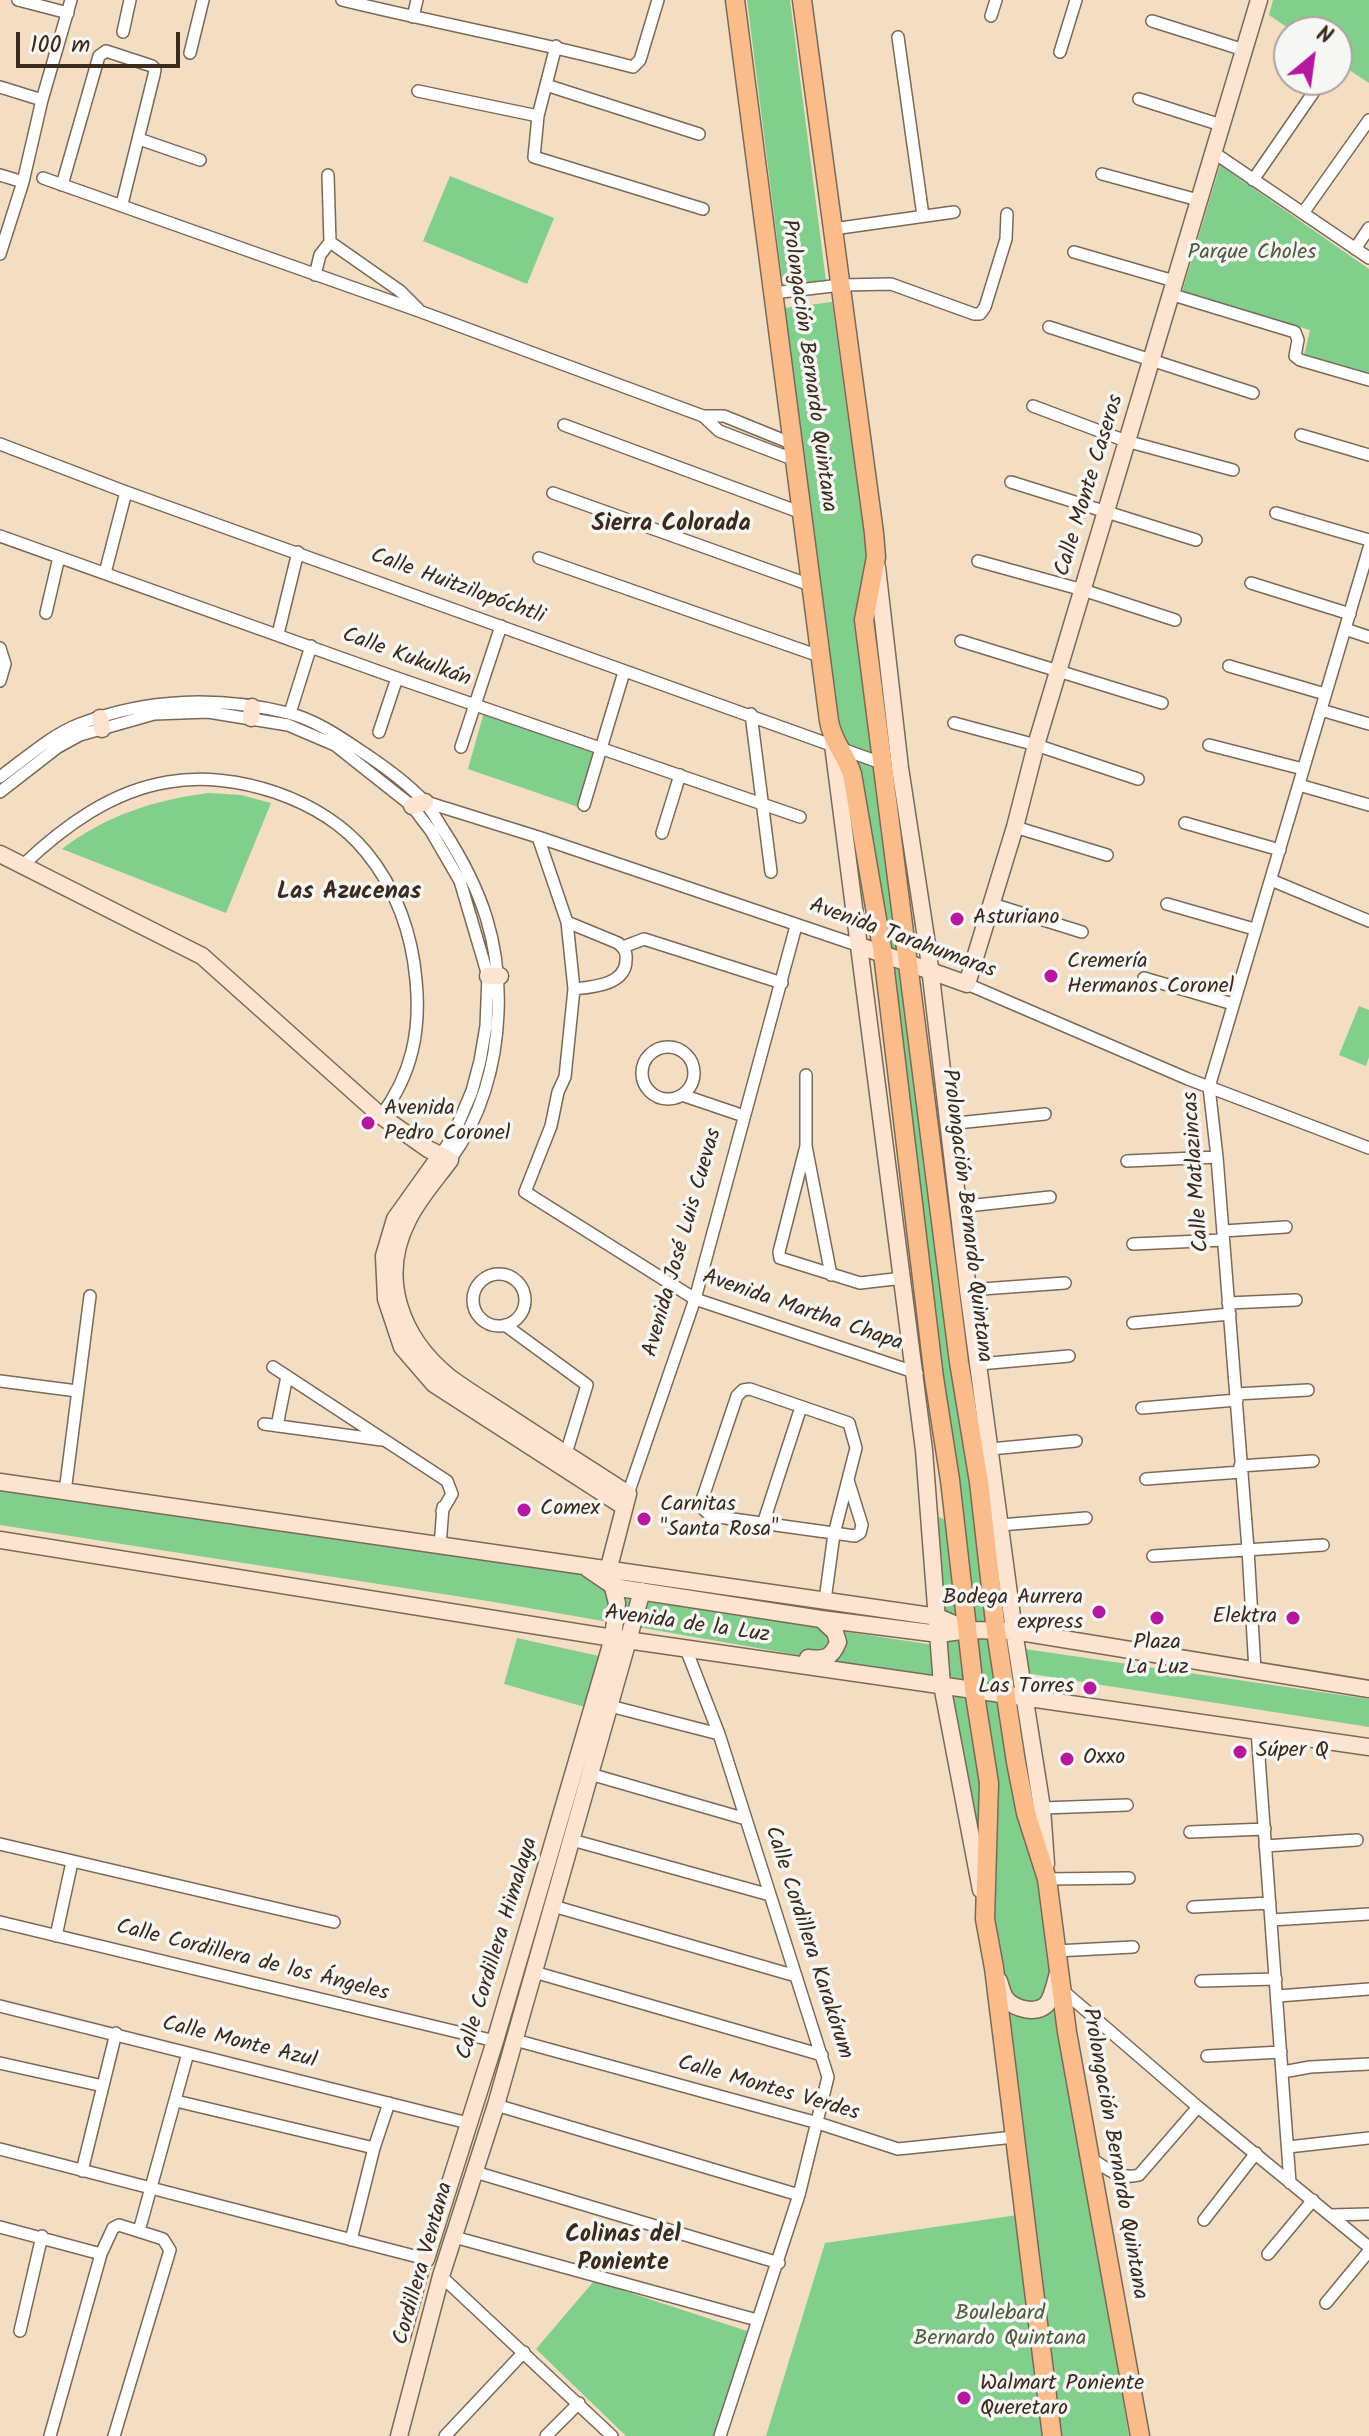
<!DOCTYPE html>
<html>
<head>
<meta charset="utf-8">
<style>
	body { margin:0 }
	#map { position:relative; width:1369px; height:2436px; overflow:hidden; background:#f3dec3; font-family:Kalam,sans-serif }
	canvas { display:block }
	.north { position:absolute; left:1273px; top:16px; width:80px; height:80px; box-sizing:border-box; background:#f6f6f2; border:2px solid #aba49d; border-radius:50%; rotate:29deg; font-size:22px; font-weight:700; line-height:32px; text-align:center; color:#3b2a1e }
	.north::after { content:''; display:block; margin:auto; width:28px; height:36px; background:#b5179e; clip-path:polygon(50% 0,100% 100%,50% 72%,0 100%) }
	.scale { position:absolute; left:16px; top:32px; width:164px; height:36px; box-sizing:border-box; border:4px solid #3b2a1e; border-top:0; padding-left:10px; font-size:24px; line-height:28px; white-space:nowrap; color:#3b2a1e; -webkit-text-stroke:6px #f6f6f2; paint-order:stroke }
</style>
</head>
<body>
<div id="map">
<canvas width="1369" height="2436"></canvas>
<div class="north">N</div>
<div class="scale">100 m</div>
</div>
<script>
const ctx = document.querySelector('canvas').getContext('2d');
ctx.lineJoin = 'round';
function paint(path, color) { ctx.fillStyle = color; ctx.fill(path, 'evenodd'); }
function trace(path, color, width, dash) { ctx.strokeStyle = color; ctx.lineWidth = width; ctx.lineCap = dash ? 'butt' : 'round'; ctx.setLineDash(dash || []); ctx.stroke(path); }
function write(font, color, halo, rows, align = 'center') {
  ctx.font = font + ' Kalam,sans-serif'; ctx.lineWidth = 7; ctx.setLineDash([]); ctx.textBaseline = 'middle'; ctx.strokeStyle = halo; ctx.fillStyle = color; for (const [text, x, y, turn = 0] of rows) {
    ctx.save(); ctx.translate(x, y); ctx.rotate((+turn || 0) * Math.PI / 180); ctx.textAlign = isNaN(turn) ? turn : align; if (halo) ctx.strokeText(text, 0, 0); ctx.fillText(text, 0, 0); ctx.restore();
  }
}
const green = new Path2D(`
	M747,0H790L826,281L783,286Z
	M1273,0H1369V83L1337,62V32H1294L1269,15Z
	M1220,165L1369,269V375L1304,356L1310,330L1182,292Z
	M450,176L554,218L527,284L423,241Z
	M832,302L866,548V567L997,1645L1369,1699V1727L1032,1674L1074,2106L1129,2436H766L825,2243L1031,2213L1014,2067L935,1679L494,1602L0,1525V1487L583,1573L616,1597L934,1645L939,1517L950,1522V1461L924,1216L840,738L784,308Z
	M484,712L596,752L581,808L468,769Z
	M209,793L241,795L271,803L226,913L62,849C107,815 154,800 209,793Z
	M1359,1006L1369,1010V1057L1366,1066L1339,1055Z
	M517,1638L599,1656L585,1707L504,1684Z
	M594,2281L747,2331L718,2436H626L536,2349Z`);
const street = new Path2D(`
	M18,0L68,13
	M342,0C439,24 537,41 633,67L640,60L658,0
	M991,16L996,0
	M413,17L417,0
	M1152,21L1244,50
	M123,32L130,0
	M898,37L923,216
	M556,46L538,116L534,157L703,209
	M1060,52L1076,0
	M190,53L203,0
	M546,85L699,134
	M0,87L42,100
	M418,91L538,116
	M1139,99L1221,125
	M139,139L200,160
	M1213,152L1369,258
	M1102,174L1198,200
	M0,175L23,182
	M43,178L419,311L703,416H724L793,444
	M1253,180L1322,80
	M62,185L99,56L106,51L152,66L155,69L154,75L122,204
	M1303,213L1369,120
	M833,229L954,212
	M330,242L400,291L418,309
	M1355,249L1369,228
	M1074,252L1174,281
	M0,254L23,182L42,100L71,0
	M315,275L320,255L330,242L328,175
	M773,293L841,285L891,284L974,314H980L985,307L1006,239L1007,214
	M1170,294L1295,332L1298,340L1295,356L1300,360L1369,380
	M1049,327L1253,393
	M1033,406L1126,441L1233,470
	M703,416L719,431L795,460
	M564,425L802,513
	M1301,435L1369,455
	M0,444L126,492L884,764
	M1011,482L1196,540
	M553,493L813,586
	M1276,513L1369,540
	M0,536L397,678L800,817
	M539,558L822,657
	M978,561L1083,590L1175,620
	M105,573L126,492
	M1251,583L1350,614
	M46,613L59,557
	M1345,629L1369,637
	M278,634L298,552
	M961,641L1162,703
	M0,648L5,664L0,681
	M1229,666L1325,694
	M1321,710L1369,724
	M290,713L311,646
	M751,714L771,872
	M954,723L1036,745L1138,779
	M379,732L397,678
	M1209,745L1303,769
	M461,747L501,626
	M0,777C25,759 51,735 80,724C147,698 219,696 288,713C313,719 337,735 358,749C381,764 405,781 424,801C432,810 438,822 444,831C482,890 501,943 498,1013C496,1065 481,1118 450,1160
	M1299,785L1369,805
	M0,792L58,747L80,735L154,714L208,712L288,725L335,745L412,806L431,831L460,881L488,976L486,1026L480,1061L472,1091L453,1136L440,1156
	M426,802L538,837L860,946
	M584,805L624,672
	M1185,823L1280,850
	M1015,827L1107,855
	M662,833L680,775
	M538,837L567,922L574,989L565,1077L558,1092L551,1126L525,1192L695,1299L917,1373
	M23,865C64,826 112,791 168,782C235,770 323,799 366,852C396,888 412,934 416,980C421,1031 412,1074 381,1116
	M1271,880L1369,921
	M992,904L1082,932
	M1167,904L1254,929
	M567,922L618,943C624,948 627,952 626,960C626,985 592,987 574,989
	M623,947L644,939L782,983
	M1144,978L1233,1004
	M967,984L1188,1079L1369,1148
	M642 1073a26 26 0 1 1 52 0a26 26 0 1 1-52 0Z
	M806,1075V1146L831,1275
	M682,1095L744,1116
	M947,1124L1045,1114
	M806,1146L779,1252L780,1258L860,1283L903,1278
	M1127,1161L1217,1157
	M958,1207L1050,1197
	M1223,1231L1286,1227
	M1133,1244L1223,1240
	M473 1300a26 26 0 1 1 52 0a26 26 0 1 1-52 0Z
	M968,1290L1065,1283
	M1228,1303L1296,1300
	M1133,1323L1230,1314
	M505,1325L587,1385L564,1460
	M979,1364L1069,1356
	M273,1367L447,1481L452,1494L442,1511
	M0,1381L77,1391
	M1236,1394L1308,1390
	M1142,1408L1237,1400
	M264,1424L382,1440
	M277,1426L287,1376
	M990,1449L1076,1441
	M1240,1466L1313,1461
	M1146,1479L1241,1472
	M65,1492L90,1296
	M628,1494L695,1299L796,926
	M763,1524L801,1407
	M1000,1525L1086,1518
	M440,1546L443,1507
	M1153,1556L1323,1545
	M825,1600L834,1534L856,1448L849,1423L750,1389L743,1390L737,1396L702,1500V1508L711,1516L855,1536L860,1533L862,1525L848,1480
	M686,1649L719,1734L828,2077L799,2195L720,2436
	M1255,1671L1248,1549L1217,1157L1209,1087L1369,548
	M610,1706L719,1734
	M1257,1730L1290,2183
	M590,1774L746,1819
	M1042,1808L1127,1805
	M1190,1832L1265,1829
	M572,1840L770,1895
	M0,1844L334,1922
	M1265,1846L1357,1840
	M1047,1879L1129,1878
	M553,1906L796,1976
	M1193,1907L1270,1903
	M1271,1920L1369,1914
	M0,1922L495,2041
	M56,1936L72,1862
	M1056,1951L1133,1947
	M534,1972L822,2055
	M1201,1981L1276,1979
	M1061,1989L1198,2107L1369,2247
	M1278,1996L1369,1989
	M0,2006L468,2123
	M515,2040L818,2123L898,2149L1014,2137
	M1207,2056L1281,2052
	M0,2063L103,2086
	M1283,2072L1310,2067L1369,2064
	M176,2101L374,2148
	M496,2105L799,2195
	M1288,2147L1369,2138
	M0,2149L426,2259L404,2339
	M1089,2157C1106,2168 1118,2180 1139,2175L1198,2107
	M82,2171L116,2033
	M475,2172L779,2263
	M1331,2215L1369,2214
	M1204,2220L1256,2153
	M0,2227L101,2254
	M139,2231L188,2053
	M454,2237L757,2320
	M351,2240L374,2148L389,2103
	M1268,2254L1313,2200
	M441,2276L612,2436
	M1326,2303L1369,2251
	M20,2331L42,2236
	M50,2436L101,2254L113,2228L119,2225L163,2239L170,2250L114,2436
	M445,2436L524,2352
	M546,2436L579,2403`);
const secondary = new Path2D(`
	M877,567L900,768L928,951L968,1290L1014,1631L1042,1808L1046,1864
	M100,718L102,729
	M251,718L252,707
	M832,737L924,1450L942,1685L981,1890
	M412,806L425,802
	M0,854L202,956L381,1116L428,1149L450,1160C436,1179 418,1199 408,1220C378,1278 401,1338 449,1377C465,1389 483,1400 500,1411C542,1439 585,1466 628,1494L608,1571
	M860,946L967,984L1015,827L1036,745L1259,0
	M488,976H500
	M440,1156L395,1219L384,1256L386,1299L402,1347L434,1384L623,1506
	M0,1482L938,1617L968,1630
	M0,1540L613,1638L1369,1747
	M588,1569L613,1586L626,1589L821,1619L939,1634L968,1630L1014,1631L1369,1689
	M808,1658C824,1660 832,1658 838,1642L835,1632L821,1619
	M999,1981C1001,1987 1002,1993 1006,1999C1015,2009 1036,2015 1047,2004C1053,1996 1055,1983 1058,1973
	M426,2259L495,2041L613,1638L617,1603L611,1580
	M399,2436L441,2276L496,2105L642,1591`);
const primary = new Path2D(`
	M735,0L829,721C832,741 846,755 852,774L883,954L934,1378L950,1480L974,1689L989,1783L985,1919L994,1968L1052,2436
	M802,0L874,533L876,557L864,620L959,1362L979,1482L996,1631L1016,1762L1026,1813L1047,1879L1067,2032L1140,2436`);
const markers = [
	[957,919,8,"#b5179e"],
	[1051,976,8,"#b5179e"],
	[368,1123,8,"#b5179e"],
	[524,1510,8,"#b5179e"],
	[644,1519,8,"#b5179e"],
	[1099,1612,8,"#b5179e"],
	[1157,1618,8,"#b5179e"],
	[1293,1618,8,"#b5179e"],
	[1090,1688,8,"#b5179e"],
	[1240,1752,8,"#b5179e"],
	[1067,1759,8,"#b5179e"],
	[964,2398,8,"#b5179e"]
];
const parkNames = [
	["Parque Choles",1252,254],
	["Boulebard",1000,2315],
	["Bernardo Quintana",1000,2340]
];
const streetNames = [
	["Prolongación Bernardo Quintana",807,366,82],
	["Calle Monte Caseros",1091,486,-73],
	["Calle Huitzilopóchtli",457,588,20],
	["Calle Kukulkán",406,659,20],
	["Avenida Tarahumaras",902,940,20],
	["Calle Matlazincas",1198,1172,-94],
	["Prolongación Bernardo Quintana",965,1216,83],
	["Avenida José Luis Cuevas",684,1243,-74],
	["Avenida Martha Chapa",802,1312,19],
	["Avenida de la Luz",687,1626,8],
	["Calle Cordillera Karakórum",807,1943,72],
	["Calle Cordillera Himalaya",499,1949,-73],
	["Calle Cordillera de los Ángeles",252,1962,14],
	["Calle Monte Azul",239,2044,14],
	["Calle Montes Verdes",768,2090,16],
	["Prolongación Bernardo Quintana",1113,2154,80],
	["Cordillera Ventana",425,2264,-74]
];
const poiNames = [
	["Asturiano",973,919],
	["Cremería",1067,963],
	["Hermanos Coronel",1067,988],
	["Avenida",384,1110],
	["Pedro Coronel",384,1135],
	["Carnitas",660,1506],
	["\"Santa Rosa\"",660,1531],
	["Comex",540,1510],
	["Bodega Aurrera",1083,1599,"right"],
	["express",1083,1624,"right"],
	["Elektra",1277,1618,"right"],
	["Plaza",1157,1644,"center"],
	["La Luz",1157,1669,"center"],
	["Las Torres",1074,1688,"right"],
	["Súper Q",1256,1752],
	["Oxxo",1083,1759],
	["Walmart Poniente",980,2385],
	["Queretaro",980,2410]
];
const neighbourhoodNames = [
	["Sierra Colorada",671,526],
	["Las Azucenas",349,894],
	["Colinas del",623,2237],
	["Poniente",623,2265]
];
paint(green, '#81ce8d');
trace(street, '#7b6958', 14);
trace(secondary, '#7b6958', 19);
trace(primary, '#7b6958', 21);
trace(street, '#fff', 11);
trace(secondary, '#fde4d0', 16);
trace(primary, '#f9bc8a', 18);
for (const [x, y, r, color] of markers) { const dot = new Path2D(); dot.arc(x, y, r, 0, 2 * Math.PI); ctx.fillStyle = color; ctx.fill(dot); trace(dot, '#f6f6f2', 3); }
write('22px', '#505b3f', '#f6f6f2', parkNames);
write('22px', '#3b2a1e', '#f6f6f2', streetNames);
write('22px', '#3b2a1e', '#f6f6f2', poiNames, 'left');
write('bold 24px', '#3b2a1e', '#f6f6f2', neighbourhoodNames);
</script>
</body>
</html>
